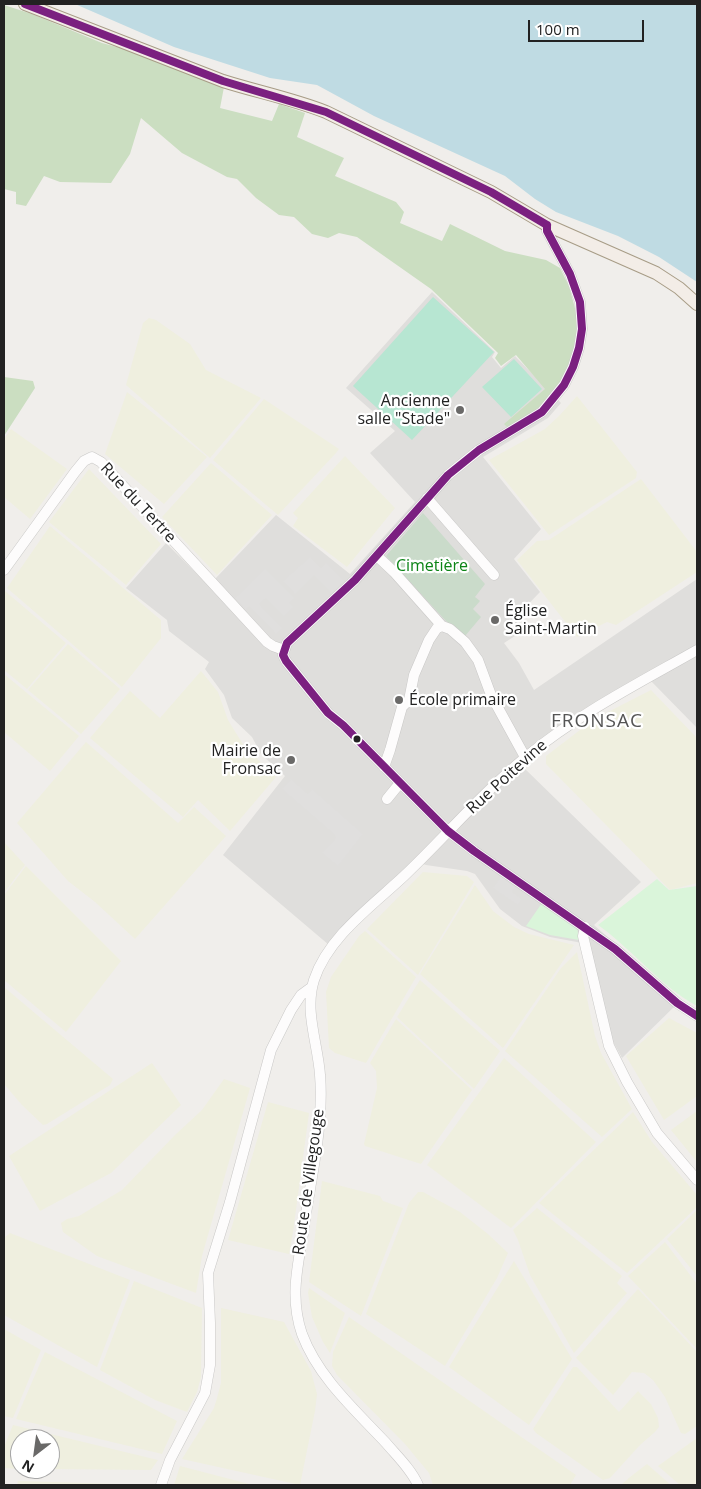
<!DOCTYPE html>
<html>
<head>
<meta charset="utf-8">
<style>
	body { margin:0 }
	#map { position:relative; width:701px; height:1489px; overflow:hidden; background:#f0eeeb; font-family:"Open Sans",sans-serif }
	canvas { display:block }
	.frame { position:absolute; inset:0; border:5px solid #222; pointer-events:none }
	.north { position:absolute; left:10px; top:1429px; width:50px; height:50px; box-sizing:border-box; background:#fff; border:1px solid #a7a7a7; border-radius:50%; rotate:210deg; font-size:14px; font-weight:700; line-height:20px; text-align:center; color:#222 }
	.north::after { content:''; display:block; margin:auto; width:18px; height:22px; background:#6a6968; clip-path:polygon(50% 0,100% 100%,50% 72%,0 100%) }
	.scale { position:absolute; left:528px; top:20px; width:116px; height:22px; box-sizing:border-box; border:2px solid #222; border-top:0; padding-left:6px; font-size:15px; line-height:18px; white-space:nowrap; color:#222; -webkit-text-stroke:4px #fff; paint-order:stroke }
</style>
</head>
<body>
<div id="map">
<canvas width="701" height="1489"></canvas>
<div class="frame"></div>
<div class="north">N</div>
<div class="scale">100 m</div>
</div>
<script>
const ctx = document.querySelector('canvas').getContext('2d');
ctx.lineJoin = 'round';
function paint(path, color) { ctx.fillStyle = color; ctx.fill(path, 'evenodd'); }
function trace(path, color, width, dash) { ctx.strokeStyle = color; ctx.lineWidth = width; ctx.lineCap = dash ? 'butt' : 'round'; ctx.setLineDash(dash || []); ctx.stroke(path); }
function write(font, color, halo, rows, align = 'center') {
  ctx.font = font + ' "Open Sans",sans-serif'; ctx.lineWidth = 4.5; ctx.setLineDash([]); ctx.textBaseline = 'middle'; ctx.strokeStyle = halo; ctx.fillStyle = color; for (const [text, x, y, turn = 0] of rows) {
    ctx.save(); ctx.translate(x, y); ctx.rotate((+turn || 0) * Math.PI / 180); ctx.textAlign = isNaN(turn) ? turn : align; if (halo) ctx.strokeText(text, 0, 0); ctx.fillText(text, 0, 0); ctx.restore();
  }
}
const residential = new Path2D(`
	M432,292L495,352L492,357L501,368L515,356L561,403L548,418L483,457L541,529L514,559L540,592L515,618L520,628L515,636L504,643L519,663L534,690L697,579V728L651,681L565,731L522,766L641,882L594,925L680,1001L622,1058L611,1038L588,946L577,942L550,937L522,926L500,909L475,874L467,871L426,865L415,861L329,945L223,855L285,776L261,754L252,737L232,718L224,695L205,669L209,662L169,631L167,620L126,588L166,543L206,583L215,579L276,515L350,574L415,502L370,453L395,431L346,388Z`);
const farmland = new Path2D(`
	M149,318L156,320L190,344L206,370L261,398L210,458L126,385L143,323Z
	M127,392L207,457L164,504L105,454Z
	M577,396L637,472L636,478L549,535L489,460L545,429L560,415Z
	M264,399L339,449L336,453L278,515L213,460Z
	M11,429L67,469L30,519L4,497V439Z
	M345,456L395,508L347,567L293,526L298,518L293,513Z
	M211,463L272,515L217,575L162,517Z
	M89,469L161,544L126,585L49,522Z
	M641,479L697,552V572L616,625L607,622L577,637L517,560L537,541L549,540Z
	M50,526L161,620V638L122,687L7,588Z
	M5,591L66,643L27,689L4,670V593Z
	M68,644L120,689L81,734L28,690Z
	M201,671L218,692L228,720L244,746L276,777L230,831L198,800L183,817L90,738L130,691L160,718Z
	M4,674L79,736L50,771L4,732Z
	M651,690L697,738V883L670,890L546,764V756L580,730L606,713Z
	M86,742L178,823L194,807L226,836L135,939L95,902L68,881L17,823Z
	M4,842L25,865L4,893Z
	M26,866L121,961L66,1032L4,980V895Z
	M423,872L467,876L474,882L418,975L367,929Z
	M475,885L493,911L514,927L529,934L574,945L503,1048L420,974Z
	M365,931L416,977L366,1063L335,1053L329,1048L326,992L331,977L359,936Z
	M577,952L595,1036L601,1053L632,1109L602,1137L505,1051L561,968Z
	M420,980L500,1051L474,1089L397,1017Z
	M4,987L113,1079L110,1085L47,1124L43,1125L22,1105L4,1084Z
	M669,1018L697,1033V1096L664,1120L626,1056Z
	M396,1019L472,1090L421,1164L365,1146L364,1144L377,1088L376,1071L370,1063Z
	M504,1058L596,1142L511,1228L427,1165Z
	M152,1063L181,1105L111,1173L40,1211L9,1156Z
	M224,1079L250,1088L202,1256L196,1293L97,1256L63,1232L61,1223L67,1219L79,1216L122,1190L175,1135L202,1110Z
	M268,1102L309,1113L293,1232L289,1254L228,1240Z
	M697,1111V1162L671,1130Z
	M633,1112L652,1142L697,1195V1207L627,1273L539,1203Z
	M322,1181L380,1196L383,1201L403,1208L361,1316L309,1282Z
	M418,1192H423L460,1212L488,1234L508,1253L497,1278L445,1366L366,1314L409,1203Z
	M537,1208L622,1276L617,1283L627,1293L574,1353L530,1275L518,1240L513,1230Z
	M697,1210V1276L667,1239Z
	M10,1233L130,1280L97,1367L4,1315V1238Z
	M665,1242L697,1284V1349L628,1276Z
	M514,1261L572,1359L529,1425L449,1367Z
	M134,1281L202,1308L201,1377L197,1392L187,1412L155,1400L100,1370Z
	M309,1288L345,1313L330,1353L323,1342L312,1317L308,1293Z
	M638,1289L697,1352V1426L685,1434L681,1433L665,1397L653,1380L644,1373L632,1372L613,1395L576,1358Z
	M221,1308L284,1322L311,1371L317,1394L315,1411L300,1485L182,1459L214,1408L217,1398L221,1383Z
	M349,1317L576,1475L570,1485H433L429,1473L405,1444L337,1375L332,1366L333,1352Z
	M4,1329L41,1350L13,1418L4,1416Z
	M45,1352L177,1421L162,1454L16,1419Z
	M573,1367H577L619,1412L638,1391L651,1404L658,1418L659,1427L655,1432L640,1445L610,1478L603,1480L536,1433L533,1429Z
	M13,1425L158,1460L151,1470L50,1469V1439H20V1469L4,1468V1447Z
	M697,1438V1485H680L658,1466Z
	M647,1464L671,1485H621L630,1477Z
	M180,1466L253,1485H174Z
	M18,1481L152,1485H17Z`);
const forest = new Path2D(`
	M4,5L32,14L102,43L143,54L224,87L220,108L272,121L279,104L305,113L297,137L344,158L335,176L396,202L404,212L400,223L442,241L450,224L505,251L546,260L560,268L569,286L576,312L577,332L572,360L563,380L552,395L534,412L508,428L504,424L545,389L516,355L501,366L495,358L498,353L431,289L357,237L339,233L328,238L312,234L294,217L279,215L256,198L237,179L227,177L182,153L141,118L130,154L111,183L60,182L44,176L26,206L16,204V192L4,189Z
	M4,377L33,381L35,388L4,436Z`);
const cemetery = new Path2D(`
	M423,513L485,584L475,597L480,601L473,609L481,617L465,636L446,621L386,556Z`);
const park = new Path2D(`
	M657,879L669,890L697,886V1006C660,986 633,950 598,925Z
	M542,903L577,927L579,940L550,935L526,926Z`);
const pitch = new Path2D(`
	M433,297L494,352L412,440L353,386Z
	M514,359L542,389L511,417L482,387Z`);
const parking = new Path2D(`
	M310,557L321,568L326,563L345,581L332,593L314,575L295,594L283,581Z
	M265,569L294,598L289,603L293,607L284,616L266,598L259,604L282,628L276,634L249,606L246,610L235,598Z
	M291,779L308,794L312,789L363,834L338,866L322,853L336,838L335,835L282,789Z
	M502,875L517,885L512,892L522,899L518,905L493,888Z`);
const water = new Path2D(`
	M75,4H697V282L659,257L618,236L556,212L535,199L505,176L374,116L317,85L270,78L174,47Z`);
const minor = new Path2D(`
	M547,225V231L570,274L580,302L582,329L579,348L573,367L564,385L542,412L479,450L448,475L355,580L287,643L283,655L286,661L328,713L343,725L448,831L474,851L615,949L677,1003L697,1016
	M427,498L494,575
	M377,556L394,572L442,626
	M4,570L75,472L84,461L92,457L101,462L267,642L273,646L284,650
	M384,767L390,750L402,707L409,700L414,675L429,640L437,628L442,626L450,629L465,642L478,660L491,695L525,757
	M387,799L400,783
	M585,927L583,936L609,1046L627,1082L657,1133L697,1180
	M161,1485L170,1460L205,1393L210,1365V1323L208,1273L230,1202L271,1050L291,1010L301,995L312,987
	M418,1485C411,1469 397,1456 386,1443C355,1410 318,1377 302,1334C290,1299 297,1269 303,1234C307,1204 313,1174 317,1145C320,1122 322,1098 320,1075C318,1044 304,1011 314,980C328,937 372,906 404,876C445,837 482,793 526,757C578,714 639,683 697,650`);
const major = new Path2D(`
	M25,4L223,81C258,92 293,99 326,112L491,192L547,225L656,273L679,288L697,304`);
const bus1 = new Path2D(`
	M25,4L223,81L326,112L491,192L547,225
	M547,225V231L570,274L580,302L582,329L579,348L573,367L564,385L542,412L479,450L448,475L355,580L287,643L283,655L286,661L328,713L343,725L448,831L474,851L615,949L677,1003L697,1016`);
const markers = [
	[460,410,5,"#6a6968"],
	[495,620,5,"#6a6968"],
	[399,700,5,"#6a6968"],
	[357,739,4.5,"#222"],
	[291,760,5,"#6a6968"]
];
const poiNames = [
	["Ancienne",450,401],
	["salle \"Stade\"",450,419],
	["Église",505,611,"left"],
	["Saint-Martin",505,629,"left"],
	["École primaire",409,700,"left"],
	["Mairie de",281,751],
	["Fronsac",281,769]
];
const streetNames = [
	["Rue du Tertre",138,503,47],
	["Rue Poitevine",507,777,-42],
	["Route de Villegouge",309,1182,-82]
];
const parkNames = [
	["Cimetière",432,566]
];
const quarterNames = [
	["FRONSAC",597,722]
];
paint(residential, '#dfdedc');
paint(farmland, '#efefdf');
paint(forest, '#cbdec1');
paint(cemetery, '#cadbca');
paint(park, '#daf5da');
paint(pitch, '#b7e6d2');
paint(parking, '#e0dfde');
paint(water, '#bfdbe3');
trace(minor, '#c9c8c7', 11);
trace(major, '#a79c86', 14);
trace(minor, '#fdfcfc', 10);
trace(major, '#f3ede7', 12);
trace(bus1, '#7b2080', 8);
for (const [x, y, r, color] of markers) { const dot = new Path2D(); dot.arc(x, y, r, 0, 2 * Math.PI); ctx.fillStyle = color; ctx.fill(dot); trace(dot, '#fff', 2); }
write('16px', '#222', '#fff', poiNames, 'right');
write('16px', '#222', '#fff', streetNames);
write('16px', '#0c8416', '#fff', parkNames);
ctx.letterSpacing = '1px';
write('19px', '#555', '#fff', quarterNames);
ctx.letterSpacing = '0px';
</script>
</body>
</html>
